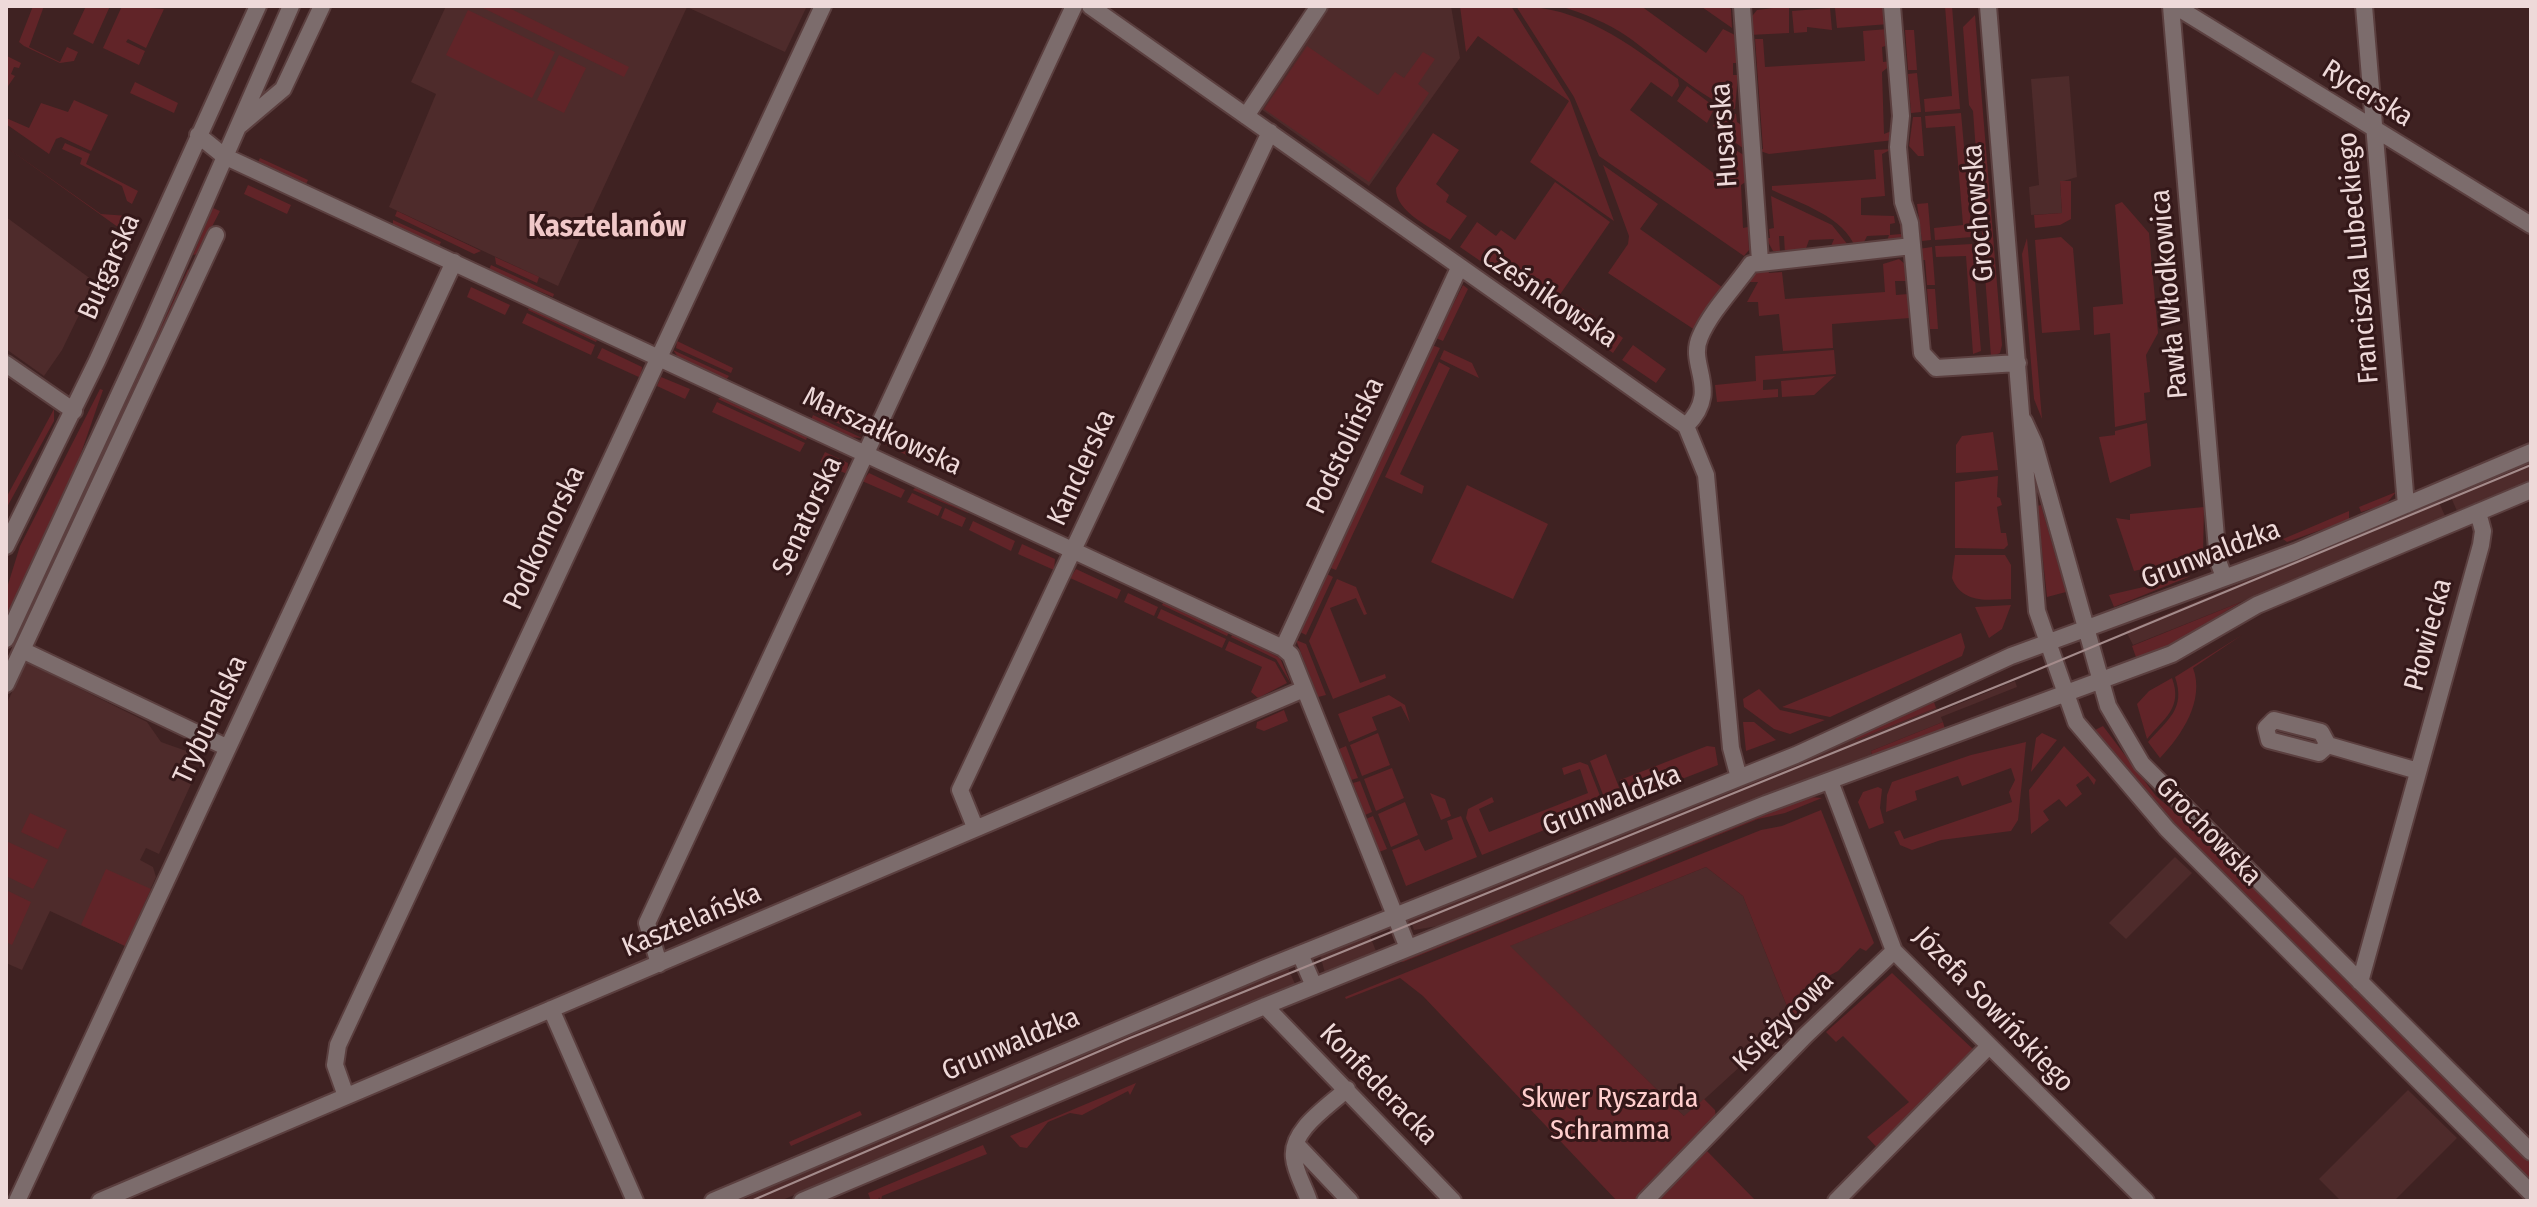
<!DOCTYPE html>
<html>
<head>
<meta charset="utf-8">
<style>
	body { margin:0 }
	#map { position:relative; width:2537px; height:1207px; overflow:hidden; background:#3f2222; font-family:"Fira Sans Condensed",sans-serif }
	canvas { display:block }
	.frame { position:absolute; inset:0; border:8px solid #eed9d9; pointer-events:none }
</style>
</head>
<body>
<div id="map">
<canvas width="2537" height="1207"></canvas>
<div class="frame"></div>
</div>
<script>
const ctx = document.querySelector('canvas').getContext('2d');
ctx.lineJoin = 'round';
function paint(path, color) { ctx.fillStyle = color; ctx.fill(path, 'evenodd'); }
function trace(path, color, width, dash) { ctx.strokeStyle = color; ctx.lineWidth = width; ctx.lineCap = dash ? 'butt' : 'round'; ctx.setLineDash(dash || []); ctx.stroke(path); }
function write(font, color, halo, rows, align = 'center') {
  ctx.font = font + ' "Fira Sans Condensed",sans-serif'; ctx.lineWidth = 6; ctx.setLineDash([]); ctx.textBaseline = 'middle'; ctx.strokeStyle = halo; ctx.fillStyle = color; for (const [text, x, y, turn = 0] of rows) {
    ctx.save(); ctx.translate(x, y); ctx.rotate((+turn || 0) * Math.PI / 180); ctx.textAlign = isNaN(turn) ? turn : align; if (halo) ctx.strokeText(text, 0, 0); ctx.fillText(text, 0, 0); ctx.restore();
  }
}
const built = new Path2D(`
	M446,6H807L785,52L687,7L558,286L389,207L436,94L411,82Z
	M1330,6H1451L1460,58L1369,186L1261,109Z
	M2069,76L2077,177L2060,182L2062,213L2031,215L2029,187L2039,185L2031,79Z
	M6,217L95,282L62,350L44,376L6,349Z
	M2531,461V480L2457,511L2450,495Z
	M2438,500L2445,516L2241,602L2133,645L2126,631Z
	M26,662L147,722L161,742L192,753L189,762L197,771L159,854L146,848L140,860L153,867L156,877L125,946L50,911L22,970L6,963V705Z
	M2015,681L2017,687L1941,717L1943,722L1871,751L1872,755L1438,926L1414,930L1412,924L1403,923L1855,737L1856,740L1936,708L1939,712Z
	M2175,857L2192,873L2126,939L2109,923Z
	M1706,867L1743,896L1792,1019L1685,1117L1509,946Z
	M1370,936L1376,951L1325,973L1320,955Z
	M1288,968L1295,984L780,1201H742L771,1185L909,1125Z
	M2408,1090L2457,1138L2394,1201H2341L2319,1179Z`);
const green = new Path2D(`
	M33,6H44L29,47L60,62L67,47L78,52L74,61L60,63L24,46L19,42Z
	M86,6H110L93,44L73,34Z
	M122,6L164,9L146,48L128,39L126,42L145,51L139,65L103,48Z
	M479,6H505L629,67L624,77Z
	M1460,6H1511L1570,100L1614,221L1530,162L1569,101L1478,36L1466,52Z
	M1516,6C1580,6 1627,43 1678,79L1679,86L1672,97L1651,82L1630,110L1716,175L1734,149L1747,157L1750,179L1741,185L1743,228L1748,227L1749,250L1744,256L1599,156L1574,97Z
	M1560,6H1641L1706,53L1723,29L1735,35L1737,63H1733V75H1738L1735,109C1705,102 1655,56 1628,37C1607,22 1584,14 1560,6Z
	M1727,6L1731,9L1732,28L1702,7Z
	M1789,6V33L1749,35V20L1757,10Z
	M1886,6L1889,24L1837,28L1835,8Z
	M1945,6H1952L1960,109L1925,112L1924,99L1952,96Z
	M1830,8L1832,30L1807,27V32L1794,33L1792,11Z
	M468,10L555,52L532,98L446,55Z
	M1975,15L2002,345L2000,353L1991,357L1973,111L1969,105L1963,27Z
	M1888,29L1889,45L1882,47L1883,62L1891,61V65L1882,72L1884,134L1894,130V140L1769,154L1757,150L1763,149L1755,39H1763L1765,67L1865,61L1863,31Z
	M1905,30H1914L1917,70H1908Z
	M1307,46L1378,95L1395,72L1404,78L1423,52L1435,59L1418,84L1429,93L1369,182L1264,109Z
	M559,55L586,68L564,113L537,100Z
	M7,56L21,63L19,68L14,67L11,74L15,76L6,89Z
	M1917,73L1921,112L1911,113L1908,74Z
	M135,82L178,103L174,113L130,93Z
	M1687,86L1715,107L1707,123L1677,101Z
	M74,100L108,115L91,151L61,137L56,139L49,154L6,124V118L29,128L41,103L68,112Z
	M1723,111L1736,114L1737,122L1744,127V149L1713,126Z
	M1961,113L1972,237L1935,240L1934,228L1963,225L1955,126L1926,128L1925,116Z
	M1913,117H1921L1924,156H1918L1909,146Z
	M1433,133L1459,150L1436,184L1449,195L1446,202L1467,216L1450,240C1432,228 1395,212 1396,188Z
	M65,143L90,154L86,164L138,191L132,204L127,201L122,186L80,164L82,158L62,149Z
	M6,147L101,214L128,216L122,230Z
	M1892,149L1882,154L1885,196L1861,198V215L1894,216L1895,223L1890,224V235L1901,234L1899,218H1904L1907,234L1901,244L1885,247L1889,235L1867,236L1861,248L1856,249C1844,216 1801,204 1772,190V186L1876,179L1874,150Z
	M260,158L308,180L306,184L258,162Z
	M1603,165L1658,204L1640,229L1726,290L1698,332L1608,273L1628,244L1629,236Z
	M2060,181H2071V219L2060,225L2035,228L2034,215L2062,213Z
	M1555,182L1610,222L1550,309L1460,247L1477,222L1496,236L1501,230L1515,240Z
	M248,185L291,205L287,214L244,194Z
	M1771,196L1832,225L1852,250L1829,251L1834,239L1809,240L1804,254H1785L1784,236H1779L1780,252L1773,251L1766,238H1770L1769,229L1774,228Z
	M2122,202L2149,233L2158,333L2146,355L2150,392L2144,393L2146,420L2115,427L2110,333L2094,335L2093,307L2123,304L2115,205Z
	M1928,203L1931,240L1922,241L1917,204Z
	M213,208L220,211L198,254L193,255Z
	M397,211L477,249L481,251L474,254L395,216Z
	M393,220L441,242L439,246L393,225Z
	M2061,237L2073,248L2080,330L2042,333L2035,240Z
	M2027,238L2042,419L2034,399L2022,254Z
	M1972,244L1981,351L1973,354L1966,256L1936,257L1935,246Z
	M1932,247L1935,285H1927L1925,260H1919L1918,249Z
	M495,257L539,277L537,283L496,264Z
	M1899,259L1905,264L1907,281H1895L1896,295L1908,294L1910,318L1832,324L1833,348L1783,351L1779,314L1759,316L1758,302H1747L1758,282H1745L1753,272L1768,269L1769,273L1782,272L1785,299L1885,292L1883,264Z
	M491,265L554,294L553,297L489,270Z
	M188,269L190,272L6,666V662Z
	M1463,285L1468,289L1443,341L1436,338Z
	M471,287L510,305L505,315L467,297Z
	M1927,289H1935L1938,329H1930Z
	M1576,304L1595,317L1584,333L1565,320Z
	M530,306L598,338L596,342L528,310Z
	M527,313L595,345L591,355L522,323Z
	M1606,325L1623,338L1613,353L1595,340Z
	M677,341L733,368L731,373L676,348Z
	M1432,345L1440,348L1336,570L1328,567Z
	M1633,345L1666,369L1656,383L1622,360Z
	M602,348L642,367L641,378L597,358Z
	M673,350L729,376L726,380L678,357Z
	M1444,350L1472,363L1479,378L1440,359Z
	M1834,350L1836,374L1763,380V390L1778,389V397L1717,402L1715,385L1756,381L1755,356Z
	M1439,362L1450,368L1400,474L1424,486L1422,494L1385,477Z
	M1835,376L1814,395L1782,397L1781,381Z
	M661,377L690,389L685,399L657,386Z
	M100,389L103,390L79,459L6,617V591L20,546Z
	M722,396L808,435L806,440L718,399Z
	M717,402L805,443L800,452L712,412Z
	M817,407L864,428L861,434L814,412Z
	M54,409V421L6,509V498Z
	M813,415L862,438L849,437L811,420Z
	M2147,423L2151,466L2110,483L2099,437L2115,435V431Z
	M1993,432L1998,470L1956,473V445L1962,436Z
	M880,436L922,455L919,461L879,442Z
	M825,452L848,463L847,474L820,462Z
	M869,473L905,490L901,498L862,481Z
	M1998,476L1997,497L2000,498L2002,505L1997,507L2001,533H2006L2008,545L2004,549L1955,548V482Z
	M1467,485L1548,524L1513,599L1431,562Z
	M917,486L968,510V513L913,490Z
	M2396,492L2386,504L2361,512L2359,507Z
	M912,493L942,507L938,516L907,502Z
	M2041,505L2066,592L2047,597L2037,506Z
	M2204,507L2203,555L2134,571L2116,518L2130,520V514Z
	M945,508L966,518L962,527L941,518Z
	M2349,511V520L2287,542L2283,539Z
	M973,521L1015,541L1011,551L969,530Z
	M1022,544L1055,559L1054,570L1018,554Z
	M1955,555H2005L2011,565V599C1988,600 1962,604 1952,578Z
	M1076,569L1121,590L1117,599L1070,578Z
	M1325,573L1333,577L1306,635L1298,631Z
	M2191,576L2114,607L2109,595Z
	M1337,579L1356,587L1367,614L1364,615L1356,598L1330,608L1360,683L1385,674L1386,678L1333,699L1309,641Z
	M1128,593L1158,607L1154,616L1124,602Z
	M1164,601L1229,632L1227,636L1162,605Z
	M2241,602L2171,645L2137,660L2132,646Z
	M2011,605L2002,629L1989,638L1975,607Z
	M1161,609L1226,639L1222,648L1157,618Z
	M1233,633L1280,658L1291,684L1276,659L1231,637Z
	M1961,633L1965,647L1962,656L1830,717L1782,707Z
	M2242,635L2193,668C2205,700 2182,735 2160,758L2148,742C2168,719 2186,709 2175,677Z
	M1296,640L1306,644L1326,695L1318,697Z
	M1229,641L1275,662L1287,683L1258,698L1251,692L1262,667L1225,650Z
	M2172,678C2183,708 2164,718 2147,739L2137,704L2149,691Z
	M1759,689L1780,710L1825,720L1790,734L1774,729L1744,707L1743,699Z
	M1389,695L1405,705L1410,723L1401,706L1372,717L1377,730L1349,742L1338,714Z
	M1934,702L1936,708L1856,740L1855,737Z
	M1284,710L1288,721L1264,731L1256,728L1257,722Z
	M1743,722H1754L1776,740L1746,751Z
	M1943,722L1945,729L1872,755L1871,751Z
	M2103,726L2156,796L2216,847L2531,1162V1180L2147,797L2093,731Z
	M1378,733L1390,765L1362,776L1350,745Z
	M2042,733L2057,740L2031,772L2036,738Z
	M2026,742L2018,820L2011,831L1941,840L1912,850L1900,845L1894,832L1900,830L1904,839L2012,802L2009,792L2015,780L2011,768L1962,786L1958,776L1915,791L1917,800L1886,812L1887,795L1892,782L1971,755Z
	M1346,746L1358,778L1351,780L1339,749Z
	M1707,746L1715,747L1718,765L1628,800L1620,780Z
	M2064,746L2096,780L2094,785L2088,776L2076,785L2082,794L2066,807L2059,799L2043,811L2049,820L2031,834L2029,790Z
	M1606,754L1624,800L1607,805L1590,761Z
	M1580,762L1588,765L1604,806L1482,855L1466,818L1468,809L1492,797L1494,802L1479,809L1489,832L1588,793L1580,769L1564,775L1562,768Z
	M1392,768L1404,798L1376,811L1364,779Z
	M1360,781L1372,812L1365,815L1353,783Z
	M1878,787L1882,789L1880,808L1884,823L1869,829L1858,802L1863,792Z
	M1430,793L1445,799L1451,816L1441,820Z
	M1810,797L1822,798L1785,813L1758,819L1403,962L1398,960Z
	M1405,802L1418,835L1391,847L1378,814Z
	M1821,810L1874,943L1866,951L1860,948L1838,971L1815,983L1805,1007L1792,1019L1743,896L1706,867L1510,946L1684,1116L1704,1099L1715,1110L1716,1118L1637,1201H1617L1423,996L1400,978L1346,999L1345,997L1761,830L1782,826Z
	M30,813L67,830L58,849L21,832Z
	M1373,816L1387,849L1379,852L1366,819Z
	M1461,816L1477,857L1406,886L1392,850L1419,839L1425,851L1453,839L1447,821Z
	M6,841L48,860L33,889L6,876Z
	M106,869L151,889L125,946L81,925Z
	M6,890L31,902L12,945L6,942Z
	M1892,973L1976,1052L1880,1151L1867,1137L1909,1102L1843,1036L1836,1042L1826,1032Z
	M1264,1017L1160,1061L1149,1064L1257,1018Z
	M1136,1083L1130,1095L1128,1091L1082,1115L1070,1113L1048,1122L1027,1148L1020,1147L1010,1136Z
	M860,1111L862,1115L791,1146L789,1142Z
	M983,1145L987,1154L882,1196L881,1201L879,1197L878,1201H871L868,1193Z
	M1707,1151L1756,1201H1657Z`);
const minor = new Path2D(`
	M1090,6L1686,426L1706,475L1731,748L1739,778
	M1742,6L1760,261
	M1892,6L1901,116L1898,147L1903,202L1910,223L1922,353L1936,368L2018,363
	M1988,6L2037,611L2076,722L2167,829L2531,1193
	M2171,6L2218,561L2224,577
	M2175,6L2531,225
	M2364,6L2406,505
	M1246,116L1319,6
	M238,127L283,89L322,6
	M198,135L224,156L1283,648L1291,655L1408,948
	M6,364L74,411
	M2024,421L2034,443L2108,706L2142,764L2531,1152
	M1686,426C1722,390 1687,366 1700,337C1711,311 1735,287 1751,264L1912,246
	M6,546L97,361L258,6
	M6,639L149,330L291,6
	M1283,648L1459,268
	M22,650L226,747
	M6,684L216,235
	M2328,745L2319,753L2269,740L2266,728L2274,720L2321,732L2328,745L2418,771
	M1830,781L1894,951L2146,1201
	M975,827L960,790L1270,132
	M1300,954L1314,986
	M659,964L647,923L1074,6
	M2360,982L2481,545L2483,531L2478,512
	M1265,1006L1453,1201
	M551,1009L635,1201
	M346,1096L335,1065L338,1045L823,6
	M1296,1144L1350,1201
	M17,1201L454,262
	M100,1201L1304,689
	M713,1201L1265,968L1796,755L2011,656L2295,552L2531,452
	M802,1201L1265,1006L1766,804L2172,654L2257,605L2531,490
	M1309,1201C1305,1188 1295,1172 1294,1158C1290,1130 1329,1106 1347,1089
	M1645,1201L1806,1035L1894,951
	M1836,1201L1989,1046`);
const tram = new Path2D(`
	M751,1201L1130,1038L2020,677L2531,465`);
const streetNames = [
	["Rycerska",2367,94,32],
	["Husarska",1725,135,-94],
	["Grochowska",1979,213,-95],
	["Franciszka Lubeckiego",2359,258,-95],
	["Bułgarska",110,267,-66],
	["Pawła Włodkowica",2170,294,-95],
	["Cześnikowska",1549,298,34],
	["Marszałkowska",882,432,25],
	["Podstolińska",1346,446,-65],
	["Kanclerska",1082,468,-65],
	["Senatorska",808,516,-65],
	["Podkomorska",545,538,-65],
	["Grunwaldzka",2211,555,-21],
	["Płowiecka",2429,635,-75],
	["Trybunalska",211,720,-65],
	["Grunwaldzka",1612,801,-22],
	["Grochowska",2208,832,46],
	["Kasztelańska",692,921,-23],
	["Józefa Sowińskiego",1993,1010,46],
	["Księżycowa",1784,1022,-45],
	["Grunwaldzka",1011,1045,-23],
	["Konfederacka",1378,1085,46]
];
const parkNames = [
	["Skwer Ryszarda",1610,1099],
	["Schramma",1610,1131]
];
const neighbourhoodNames = [
	["Kasztelanów",607,228]
];
paint(built, '#4e2b2b');
paint(green, '#612428');
trace(minor, '#5b3f3f', 20);
trace(minor, '#7c6c6c', 16);
trace(tram, '#a48b8b', 2);
write('28px', '#eed9d9', '#341819', streetNames);
write('28px', '#ffcecd', '#341819', parkNames);
write('bold 30px', '#f0c8c8', '#341819', neighbourhoodNames);
</script>
</body>
</html>
